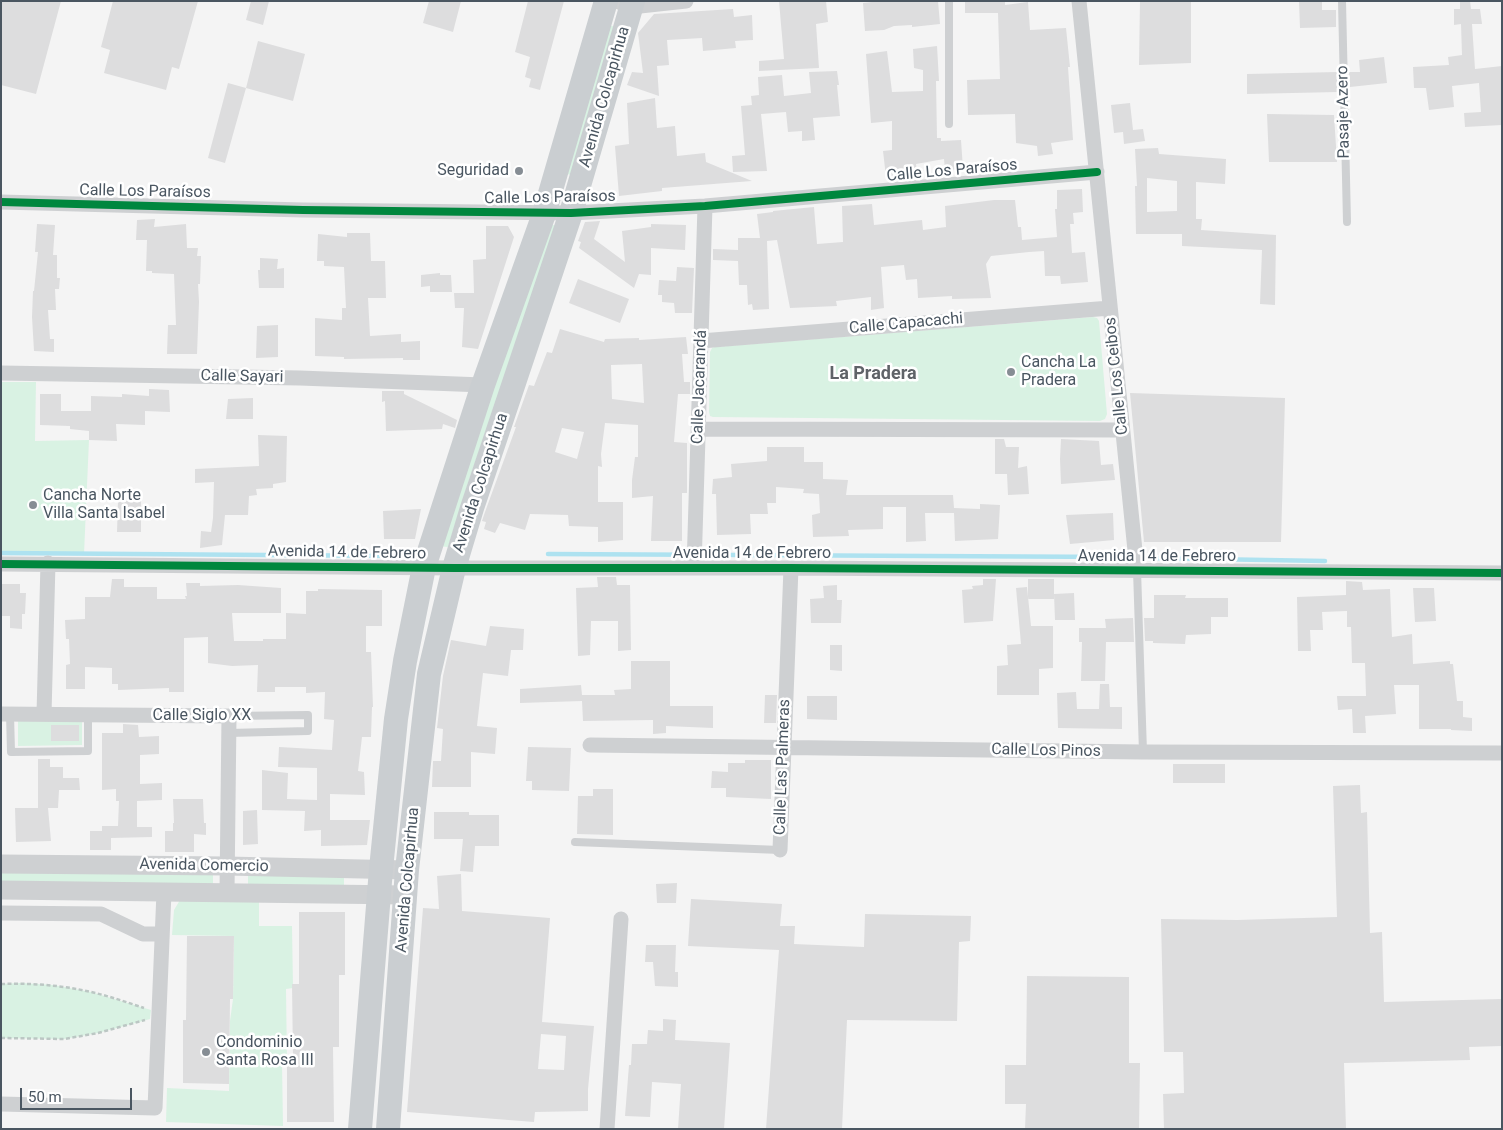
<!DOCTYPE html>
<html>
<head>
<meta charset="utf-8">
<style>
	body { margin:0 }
	#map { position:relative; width:1503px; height:1130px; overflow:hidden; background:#f4f4f4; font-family:Roboto,sans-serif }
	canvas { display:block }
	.frame { position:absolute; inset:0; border:2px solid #4a5661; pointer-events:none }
	.scale { position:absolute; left:20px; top:1088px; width:112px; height:22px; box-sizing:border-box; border:2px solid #4a5661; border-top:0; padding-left:6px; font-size:15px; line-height:18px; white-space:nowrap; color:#4a5661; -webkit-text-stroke:4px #fff; paint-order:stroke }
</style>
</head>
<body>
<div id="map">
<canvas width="1503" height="1130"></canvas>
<div class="frame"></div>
<div class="scale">50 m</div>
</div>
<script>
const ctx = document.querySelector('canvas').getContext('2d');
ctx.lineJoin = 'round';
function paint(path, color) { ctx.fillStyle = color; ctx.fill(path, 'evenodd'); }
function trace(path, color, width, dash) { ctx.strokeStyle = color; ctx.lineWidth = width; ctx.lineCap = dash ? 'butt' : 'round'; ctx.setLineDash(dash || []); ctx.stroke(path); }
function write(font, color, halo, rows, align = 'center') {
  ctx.font = font + ' Roboto,sans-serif'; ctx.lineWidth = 5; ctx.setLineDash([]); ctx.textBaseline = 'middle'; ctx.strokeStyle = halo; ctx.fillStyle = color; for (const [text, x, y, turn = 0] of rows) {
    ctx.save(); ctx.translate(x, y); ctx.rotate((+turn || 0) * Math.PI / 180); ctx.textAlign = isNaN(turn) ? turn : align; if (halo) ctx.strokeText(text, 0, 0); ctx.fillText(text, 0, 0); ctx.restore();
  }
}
const green = new Path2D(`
	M608,25L616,27L573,176L565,173Z
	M549,224L557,226L469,480L448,547L437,546Z
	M1093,317L1097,318L1099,321L1107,414L1105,419L1100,421L713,417L710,416L709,412L710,352L712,348L715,347Z
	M1,382H36L35,441L89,440L84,554L1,552Z
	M82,720V745L18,746V721Z
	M1,871L213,873V885L1,883Z
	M248,876H344V887H248Z
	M180,900H259V926H292L293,988L286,989L287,1064L282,1063L283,1126L166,1122L167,1088L229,1091L230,1021L233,999L234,936L172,935L174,910Z
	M20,983L53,985L91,992L151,1010L150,1019L98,1033L64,1039L1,1038V984Z`);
const stream = new Path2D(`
	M1,553L400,556
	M548,554L1118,557
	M1147,558L1325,561`);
const building = new Path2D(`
	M1,1H61L36,94L1,85Z
	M113,1H198L179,69L172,67L166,90L104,73L110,50L101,47Z
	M251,1H269L263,25L246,20Z
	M429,1H461L453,32L423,23Z
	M528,1H564L540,90L529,87L531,79L525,77L530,57L515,52Z
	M779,1H826L828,22L816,24L819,68L759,71V61L784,59Z
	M881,1H938L940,24L912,27V25L894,26L884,30L865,31L863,3Z
	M965,1H1005V5L1028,2L1030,30L1066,28L1070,67H1068L1073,140L1051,143L1053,154L1038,156L1037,146L1016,143L1015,114L968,115L967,80L1000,79L998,13H965Z
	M1140,1H1191V63L1139,65Z
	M1299,1H1322V10H1336V27L1300,28Z
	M1460,1H1470L1471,9H1480L1482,24H1472L1475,69L1502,66V125L1465,127L1464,113L1481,112L1479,83L1452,86L1454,107L1429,110L1426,88H1414L1413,67L1449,65L1448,57L1462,55L1461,24L1454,25V9H1460Z
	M733,9L734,17L752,15L753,40L735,41L736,48L703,51L702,38L667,40L669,65L657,66L659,96L627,85L632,72L643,73L638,33L654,14Z
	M258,41L305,54L293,101L246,88L225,163L208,158L228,83L246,88Z
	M937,46L939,81H936L937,138H941V141L961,140L963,169L945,170L944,159L916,164L917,174L886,177L883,151L892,150V121L871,123L866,54L887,51L892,92L923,91V70L914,68L913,49Z
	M1384,57L1387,83L1350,87L1349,72H1360L1359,60Z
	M837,71L839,85H837L840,116L813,118L815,140L802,141V131L788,132L786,112L761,114L767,171L733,172L732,156L745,155L741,106L752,105L751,96L759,95L758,77L782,75L784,96L811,93L809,72Z
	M1338,72V92L1247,94V74Z
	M655,98L657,128L675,126L677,156L705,153L706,162L752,181L662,188V191L619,196L615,146L629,144L627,103Z
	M1130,103L1133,130L1143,129L1145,141L1124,144L1123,132L1114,133L1111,105Z
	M1267,114L1334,115L1337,162H1269Z
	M1158,148L1159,154L1226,159L1225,184L1196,182V219H1202L1201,230L1276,235L1275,305L1260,304L1262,250L1182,246V234H1136L1135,186H1137L1135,149ZM1147,178L1177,181V211L1147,212Z
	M1082,189L1083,212L1073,213L1074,224H1070L1072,253L1085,252L1088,282L1061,284L1060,276H1045L1044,251L1029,252L991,256L986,264L991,298L952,299V296L918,298L917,279L906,280L904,265L881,267L884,308L871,310V297L836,301L837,306L790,308L777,240L767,241L769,309L753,310L752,304L748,305L747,285H739L738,261L713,260V249L738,250V238H760L757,214L773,212V211L814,207L817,244L843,242L842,206L872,204L874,225L922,220L923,230L946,227L945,206L994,200H1015L1018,227H1021L1022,240L1057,237L1055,209H1057V190Z
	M155,219L154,227L186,224L187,248H198L197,256H201L200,284H198L199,302L197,354H167L168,325H176L174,274L152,273V271H146L147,240H136L137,220Z
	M600,221L594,239L625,262L622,231L651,227V224L686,225L685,250L651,248V275L639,274L634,288L579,248L581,242L578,241L585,222Z
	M37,224L55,225L53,255H57V278H60L59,289H55L56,310H48L50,339H54V352L34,351L32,317L33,291H34L38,252H35Z
	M486,226H508L514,237L478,349L462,347L464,308H455L454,293H474L473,260L486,259Z
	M347,233H370L371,261H385L386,298H368L370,336L401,334V342L420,341V360H403V358L344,359V357L315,356V318L342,320V308H346L344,267L324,266V261H317L318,234L347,237Z
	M260,258L278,259L277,269L284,268V288H259L258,270H260Z
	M677,267L694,268L692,313H675L674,303L662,302V295H658L659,280L676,281Z
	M440,273V275H451L452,292H430V286L421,287V275Z
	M578,279L629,299L620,323L569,303Z
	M278,325V357L256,358L257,326Z
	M560,329L604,342L605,339L639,338V340L686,337L688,354H682L684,382H690V394H678L674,442L687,443V493H682V541H651L653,496L632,498V480L635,457H638V425L605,423L601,454L602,467L598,466V502H623V540L598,542V527L569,526L568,515L530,514L525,530L500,523L495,533L484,529L486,522L482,521L485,512L516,427H514L529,385L534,386L547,352L552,353ZM642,364L644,403L612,399L611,365ZM562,428L584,432L577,459L555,452Z
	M149,389L169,390L170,412L145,411V425L116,424L117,441L89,440V431L70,429V426L40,425V394H61V411H91V396L122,397V394L149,396Z
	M382,391H404V394L457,420L455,428L443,424L442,429L386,431L385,401L382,402Z
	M1130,393L1285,398L1281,542H1144Z
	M253,398V419H226L228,399Z
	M258,435L287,436L286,482L273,484V488L256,489L257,495L249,496L248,515H225L222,545L200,548L201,531L211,532L213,518L214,482L195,483V469L259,466Z
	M995,439H1004L1006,447H1019L1018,468L1027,466L1029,494L1008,495L1007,474H995Z
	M1061,439L1099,441L1101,465L1113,464L1115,480L1061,484L1060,459Z
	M767,447H804V462H823V479L848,480L846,495H953L954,508L980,509V504L1000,505L998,539L955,541L954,513H925L926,541L906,542V507H883V529L848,530L849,536L813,537L812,515L820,513L819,494L803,493L804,489L776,487V503H767L768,514H750L751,534L717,535L716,494H712L713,479L732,477L731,464L767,461Z
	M141,500V532H117L118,501Z
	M421,509L415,539H384L383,511Z
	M1113,513L1114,540L1070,544L1066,515Z
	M597,577H616L617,585H630L631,650L618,651V621H591L590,655L578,656L576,588L598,587Z
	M112,579H124V587H157V599H186L185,596H187L186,583H200V586L238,585L281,588V613H232L234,641H263V639H286V613L306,614V591H318V589L382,590V626H366V652H371L373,707H372L371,737H362L358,771L364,772L365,795L330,794V820H370L367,845L321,846V830L304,831L305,811L262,810V770L288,773L287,799L317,800V768L278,767L279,747L332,750L334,720L324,719L325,692L306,693V687H275V692H257L258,665L232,666L208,663V637L184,638V692H169V688L118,690V684H112V668L85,667V689H66V665L70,664L69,639H66L65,620L85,619V597H110Z
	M983,579H996L993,621L964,623L962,590L973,589L972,586L983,585Z
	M1028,579H1054V599H1028Z
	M1346,581L1362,582L1363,590L1390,589L1392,637L1412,634L1413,664L1450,661V664H1453L1457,701H1463V717L1472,718V731L1451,730V729H1419V685H1394L1396,714L1365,716L1366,733H1353L1352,709L1338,710L1337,696H1366L1365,663H1352L1351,627H1347V611L1322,612L1323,630H1310L1311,651H1298L1297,597L1346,595Z
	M1,584H20V593H26L25,614H22V629L10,628V616H1Z
	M837,585V600H842L841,623H811L810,599L824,598L823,586Z
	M1027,587L1031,626H1053V668L1039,669V695H997V666L1008,665L1007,645L1021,644L1016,588Z
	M1413,588H1434L1436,621L1415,622Z
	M1074,593L1075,620H1055L1054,594Z
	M1154,595H1186L1185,598H1228V617H1211V634L1186,635L1185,644L1153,643V641H1145L1144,618H1154Z
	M1133,618L1134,642H1106L1105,681H1081L1082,642H1079V628H1106L1105,619Z
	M490,626L524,629L523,650H511L508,676L483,673L477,726L497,728L495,754L471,752V787H432L433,761H441L443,729L437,728L443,676L451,640L486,646Z
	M830,645H842V671L830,670Z
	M631,661H670V706H713V728L666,726V733L653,734V720L583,721L582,701L520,703V689L581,685L582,695H615L614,690L631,689Z
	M1100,684H1109L1110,707H1122V729L1058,728L1057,693L1076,692L1077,709H1099Z
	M765,695H777L776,723H764Z
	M807,696H837V720L807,719Z
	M123,724L138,725L139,737L159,736V754L140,755V784L162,783V800L137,801V827H152V837L111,838V850H90V831H102V826H118L119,801H116V789L102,790V733H123Z
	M51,725H79V741H51Z
	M528,747L571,748L569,791L532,790V781H526Z
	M38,759H50V767H63V778H79L80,790H59L58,808H38Z
	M745,760H771V799L726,797V788H711L712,771L728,772V763H745Z
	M1173,764H1225V783H1173Z
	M1360,785L1361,813L1367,812L1370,933L1382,932L1384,1002L1502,999V1046L1469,1047L1470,1060L1344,1063L1346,1129H1164L1163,1094L1184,1093L1183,1052H1164L1161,919L1237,920L1337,917L1333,786Z
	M593,789H613V835L577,834L578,796H593Z
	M173,799H203L204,823H206V835L194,834V852H165V831H173V823H174Z
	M15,808H48L51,841L16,842Z
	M257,810L258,844L243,845V811Z
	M434,812H469V815H499V846H475L473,872L460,871L463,839H434Z
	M461,874L462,911L550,918L542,1022L594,1026L588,1089V1111L535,1112L534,1122L407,1112L423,908L439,909L437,876ZM541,1034L566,1036L564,1070L538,1069Z
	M677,883L676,903H657L656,884Z
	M691,899L782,904L780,926H795L794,944L864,947L865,914L971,916L970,941L959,942L957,1021L847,1020L842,1129H766L779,950L688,946Z
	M299,912H345V975H339V1047H333L334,1122H287V1059H293L292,984H299Z
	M187,936H234L233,999H230L229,1084L183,1083V1020H186Z
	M646,945H676L675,972H678V987L655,986L653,962H645Z
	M1027,976L1129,977V1063H1140L1139,1129H1025L1026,1104H1005V1065H1026Z
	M663,1019L676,1020L675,1040L730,1043L724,1129H678L681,1084L652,1082L650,1117L625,1116L629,1065H631L632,1044H647L648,1030L663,1031Z`);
const path = new Path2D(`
	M1,984C31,983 61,985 91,992C109,996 126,1002 144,1008
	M1,1038L64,1039L98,1033L145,1020`);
const service = new Path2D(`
	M949,1V124
	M1342,1L1347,222
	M1137,570L1143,752
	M10,714L11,752L88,751V715
	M229,733L308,731V715L229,716
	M575,842L780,850`);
const minor = new Path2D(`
	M617,1L631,7L686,1
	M1079,1L1137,570
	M1,202L303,210L571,213L705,206L1097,172
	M701,341L1110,308
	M1,373L300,378L483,385
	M699,429L1122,430
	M1,564L454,568H791L1502,573
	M694,568L705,206
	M1,714L229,716L227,892
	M44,714L48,563
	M590,745L1143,752L1502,753
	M780,850L791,568
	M1,913L101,914L143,934H161
	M1,1104L155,1108L164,892
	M607,1129L621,919`);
const tertiary = new Path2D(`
	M1,864L227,866L407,870
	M1,890L406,895`);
const primary = new Path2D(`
	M360,1129L381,869L396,719L405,661L424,567L483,385L544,214L606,1
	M388,1129L407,870L429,674L454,568L472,508L571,213L633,1`);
const cycleway = new Path2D(`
	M1,202L303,210L571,213L705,206L1097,172
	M1,564L454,568H791L1502,573`);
const markers = [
	[519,171,5,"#868d94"],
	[1011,372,5,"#868d94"],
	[33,505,5,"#868d94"],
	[206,1052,5,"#868d94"]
];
const streetNames = [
	["Avenida Colcapirhua",605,97,-74],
	["Pasaje Azero",1344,112,-91],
	["Calle Los Paraísos",952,171,-5],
	["Calle Los Paraísos",145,192,1],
	["Calle Los Paraísos",550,198,-1],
	["Calle Capacachi",906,324,-5],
	["Calle Los Ceibos",1117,376,-96],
	["Calle Sayari",242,377,1],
	["Calle Jacarandá",700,387,-88],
	["Avenida Colcapirhua",481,483,-72],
	["Avenida 14 de Febrero",347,553,1],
	["Avenida 14 de Febrero",752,554],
	["Avenida 14 de Febrero",1157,557],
	["Calle Siglo XX",202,716],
	["Calle Los Pinos",1046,751,1],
	["Calle Las Palmeras",783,767,-88],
	["Avenida Comercio",204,866,1],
	["Avenida Colcapirhua",408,880,-85]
];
const poiNames = [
	["Seguridad",509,171,"right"],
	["Cancha La",1021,363],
	["Pradera",1021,381],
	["Cancha Norte",43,496],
	["Villa Santa Isabel",43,514],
	["Condominio",216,1043],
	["Santa Rosa III",216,1061]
];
const neighbourhoodNames = [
	["La Pradera",873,374]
];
paint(green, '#d9f2e3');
trace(stream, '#aee2f0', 4.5);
paint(building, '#ddddde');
trace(path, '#bcc7c4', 2.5, [4, 2.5]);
trace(service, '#ced0d2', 8);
trace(minor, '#ced0d2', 15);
trace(tertiary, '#ced0d2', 19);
trace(primary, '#caced1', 24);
trace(cycleway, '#00873e', 8);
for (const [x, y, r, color] of markers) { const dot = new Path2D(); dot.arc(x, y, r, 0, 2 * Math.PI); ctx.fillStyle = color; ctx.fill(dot); trace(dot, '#fff', 2); }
write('16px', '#4a5661', '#fff', streetNames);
write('16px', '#4a5661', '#fff', poiNames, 'left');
write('bold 18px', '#5f6368', '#fff', neighbourhoodNames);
</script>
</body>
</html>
